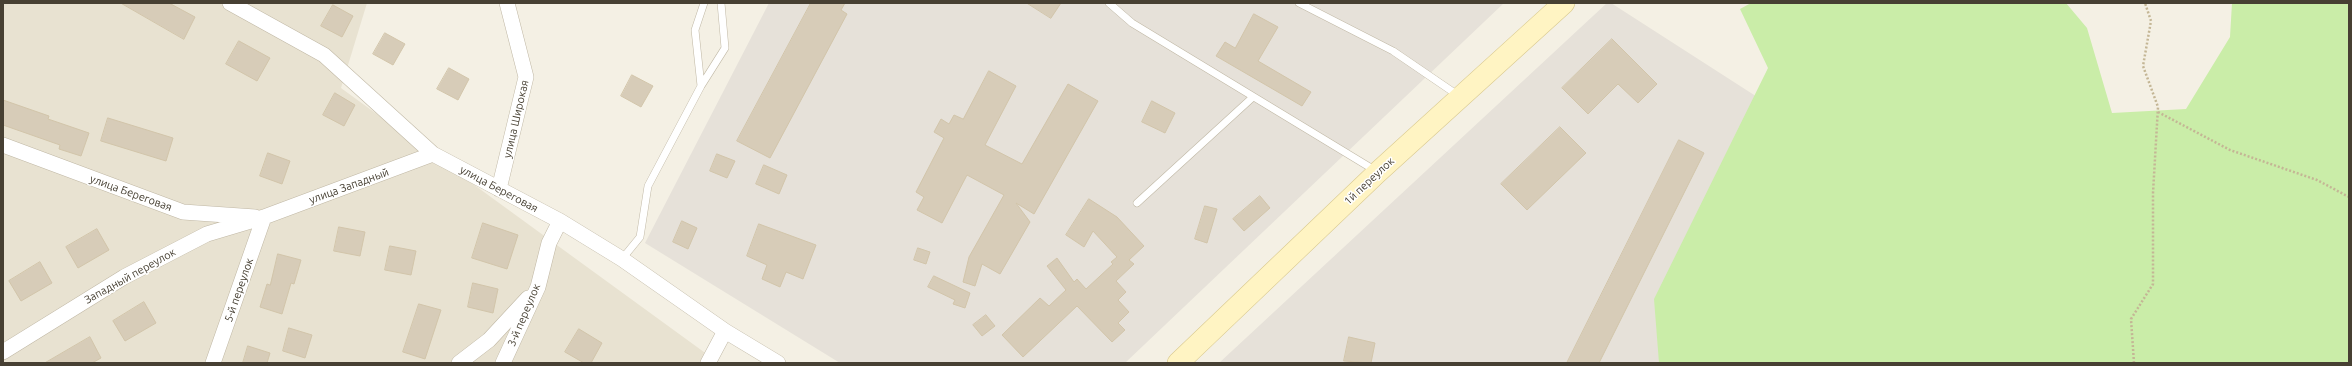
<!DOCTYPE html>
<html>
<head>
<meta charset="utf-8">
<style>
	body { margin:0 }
	#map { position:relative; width:2352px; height:366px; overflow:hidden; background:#f4f0e4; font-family:Ubuntu,sans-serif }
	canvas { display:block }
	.frame { position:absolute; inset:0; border:4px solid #474033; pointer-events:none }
</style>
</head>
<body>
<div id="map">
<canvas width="2352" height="366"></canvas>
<div class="frame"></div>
</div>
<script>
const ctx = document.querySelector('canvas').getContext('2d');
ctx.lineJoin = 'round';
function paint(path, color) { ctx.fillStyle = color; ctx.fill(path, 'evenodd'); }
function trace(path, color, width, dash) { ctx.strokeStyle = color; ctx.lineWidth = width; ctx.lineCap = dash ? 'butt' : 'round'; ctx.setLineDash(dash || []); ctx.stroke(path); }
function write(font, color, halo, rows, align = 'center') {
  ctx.font = font + ' Ubuntu,sans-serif'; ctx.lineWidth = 3; ctx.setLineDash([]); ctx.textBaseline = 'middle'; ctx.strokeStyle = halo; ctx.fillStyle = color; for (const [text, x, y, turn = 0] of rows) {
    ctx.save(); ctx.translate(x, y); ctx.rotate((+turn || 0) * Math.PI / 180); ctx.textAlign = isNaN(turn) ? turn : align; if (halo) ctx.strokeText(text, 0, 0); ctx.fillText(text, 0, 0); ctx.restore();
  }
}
const residential = new Path2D(`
	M3,3H367L341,88L719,363H3Z`);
const industrial = new Path2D(`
	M769,3H1504L1125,363H840L645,243Z
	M1607,3H1611L1835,147L1746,363H1219Z`);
const green = new Path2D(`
	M1751,3H2066L2087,28L2112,113L2186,109L2230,37L2232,3H2349V363H1659L1654,299L1768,68L1740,9Z`);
const building = new Path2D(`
	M121,3H169L195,17L184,39Z
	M811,3H845L841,10L847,14L770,158L737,141Z
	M1027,3H1061L1051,18Z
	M333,5L353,16L342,37L321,26Z
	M1254,14L1278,27L1258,61L1311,92L1302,106L1216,56L1225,42L1235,48Z
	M385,33L405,44L393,65L373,54Z
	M1612,39L1657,84L1638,103L1618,84L1588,114L1562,88Z
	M239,41L270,58L257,81L226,64Z
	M449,68L469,79L458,100L437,89Z
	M989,71L1016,86L985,145L1022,164L1068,84L1098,101L1034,214L1016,203L1030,222L1000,274L982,264L975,286L963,282L969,257L1004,195L967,175L942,223L917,210L924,197L916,192L944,138L934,132L941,119L949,124L954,115L963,119Z
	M632,75L653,86L641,107L621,96Z
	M335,93L355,105L344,126L323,115Z
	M3,100L49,116L48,119L89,133L81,156L59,149L60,145L3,125Z
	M1152,101L1175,113L1165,133L1142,122Z
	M108,118L173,138L166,161L101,141Z
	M1560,127L1586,153L1527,210L1501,184Z
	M1679,140L1704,153L1599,363H1567Z
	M268,153L290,161L282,184L260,176Z
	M717,154L735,161L727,178L710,171Z
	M764,165L787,175L779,194L756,184Z
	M1260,196L1270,208L1244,231L1233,219Z
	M1089,199L1117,217L1144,246L1129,260L1134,264L1116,281L1126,292L1118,300L1129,312L1118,323L1125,330L1112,342L1077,306L1023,357L1002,335L1040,298L1049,306L1066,290L1047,266L1057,258L1074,282L1077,279L1086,289L1113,264L1111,262L1117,257L1093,231L1084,247L1066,235Z
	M1205,206L1217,209L1207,243L1195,239Z
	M682,221L697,228L688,249L673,242Z
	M483,223L518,235L507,269L472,258Z
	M759,224L816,245L803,279L786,272L780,287L762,279L767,265L747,256Z
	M339,227L365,232L360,256L334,251Z
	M97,229L109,250L78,268L66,247Z
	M390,246L416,251L411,275L385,270Z
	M918,248L930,252L926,264L914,260Z
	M278,254L301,260L294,284L291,283L282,314L260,307L267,284L270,285Z
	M40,262L52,283L21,301L9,281Z
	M934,276L970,293L965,308L953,304L955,300L928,287Z
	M473,283L498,289L493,313L468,307Z
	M144,302L156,323L125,341L113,321Z
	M419,304L441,310L425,359L403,352Z
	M986,315L995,326L982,336L973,325Z
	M289,328L312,335L305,358L283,351Z
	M579,329L602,343L591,363H584L565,352Z
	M90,337L101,358L92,363H45Z
	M1349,337L1375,343L1371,363L1344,361Z
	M248,346L270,353L267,363H243Z`);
const path = new Path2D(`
	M2158,112L2230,150L2317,180L2349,197
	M2134,363L2131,319L2153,284V193L2158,107L2143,66L2151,21L2145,3`);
const lane = new Path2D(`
	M1109,3L1132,23L1376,171
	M1299,3L1393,51L1459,96
	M701,86L725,48L721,3
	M1137,203L1253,97
	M622,259L640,237L648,186L701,86L695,30L704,3`);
const street = new Path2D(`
	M230,3L324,55L433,154L560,221L622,259L725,331L778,363
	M3,145L183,212L255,217
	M499,189L526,77L507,3
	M3,352L124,277L207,234L264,217L433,154
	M213,363L264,217
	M459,363L489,340L528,298
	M503,363L538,287L549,243L560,221
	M708,363L725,331`);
const secondary = new Path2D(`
	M1178,363L1378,172L1564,3`);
const streetNames = [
	["улица Широкая",516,119,-77],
	["1й переулок",1369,181,-43],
	["улица Западный",349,186,-20],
	["улица Береговая",499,189,28],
	["улица Береговая",131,193,20],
	["Западный переулок",130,276,-29],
	["5-й переулок",239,290,-71],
	["3-й переулок",524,315,-67]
];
paint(residential, '#e8e2d1');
paint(industrial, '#e6e1d9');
paint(green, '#caeda8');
paint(building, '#d7ccb8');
trace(building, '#d2c5aa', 1);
trace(lane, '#c0b8a5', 8);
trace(street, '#c0b8a5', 16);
trace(secondary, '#d9c98e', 22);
trace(path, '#c4b695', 2.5, [2, 2]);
trace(lane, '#fff', 7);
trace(street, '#fff', 15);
trace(secondary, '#fff4c3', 21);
write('11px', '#474033', '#fff', streetNames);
</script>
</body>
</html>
